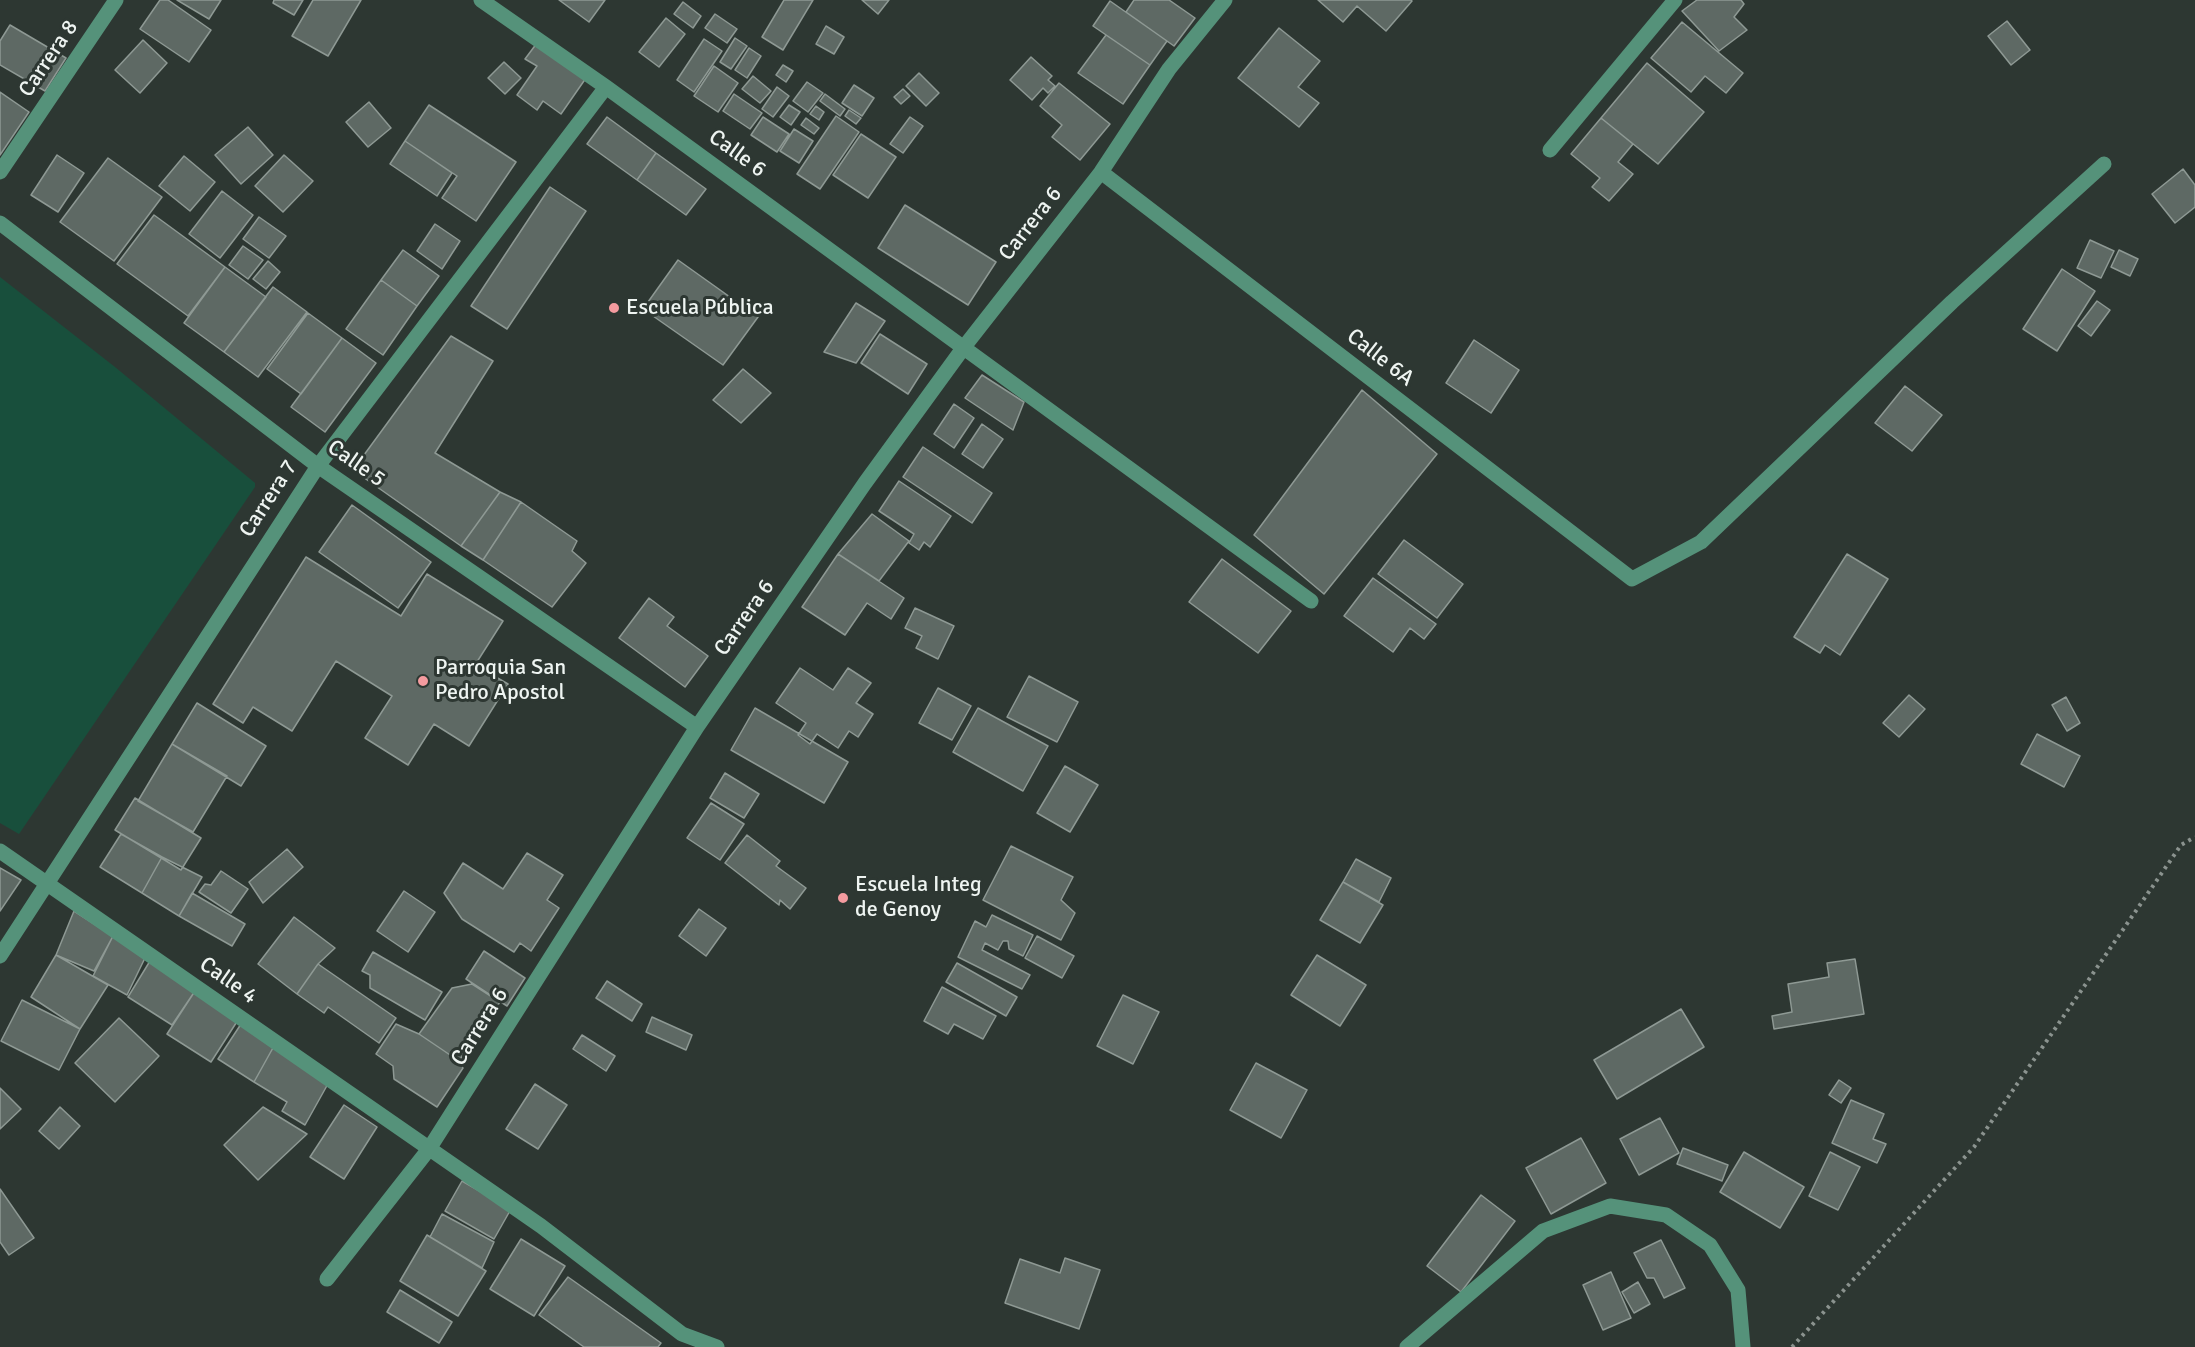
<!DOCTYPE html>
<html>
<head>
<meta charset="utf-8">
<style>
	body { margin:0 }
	canvas { display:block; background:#2d3732 }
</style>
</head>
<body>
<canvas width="2195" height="1347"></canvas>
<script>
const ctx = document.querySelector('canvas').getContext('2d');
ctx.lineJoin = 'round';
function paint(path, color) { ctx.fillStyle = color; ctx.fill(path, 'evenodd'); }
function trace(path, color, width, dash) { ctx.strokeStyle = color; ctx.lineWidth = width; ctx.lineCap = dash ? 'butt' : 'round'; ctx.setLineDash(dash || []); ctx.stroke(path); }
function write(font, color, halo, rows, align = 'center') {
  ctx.font = font + ' Signika,sans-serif'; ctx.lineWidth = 6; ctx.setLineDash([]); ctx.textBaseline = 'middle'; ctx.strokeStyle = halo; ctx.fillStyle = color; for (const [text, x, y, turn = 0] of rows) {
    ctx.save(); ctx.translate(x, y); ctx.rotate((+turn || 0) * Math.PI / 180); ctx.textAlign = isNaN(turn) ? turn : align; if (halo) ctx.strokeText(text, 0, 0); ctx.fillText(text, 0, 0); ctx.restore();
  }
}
const green = new Path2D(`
	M0,277L115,367L255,483V487L19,834L0,823Z`);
const building = new Path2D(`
	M160,0H168L211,30L189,62L140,29Z
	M177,0H221L209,19Z
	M274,0H303L294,15L273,3Z
	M313,0H361L328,56L292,36Z
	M559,0H605L589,22Z
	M784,0H813L783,50L762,37Z
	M862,0H889L878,14Z
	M1134,0H1169L1195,18L1174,46L1126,12Z
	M1318,0H1411L1412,1L1386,31L1357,6L1343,22Z
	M1697,0H1741L1744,4L1734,17L1747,30L1719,51L1682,11Z
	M1110,1L1167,41L1150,65L1093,26Z
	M683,2L701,16L693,28L674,14Z
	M715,14L737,29L727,43L705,28Z
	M666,18L685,34L659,67L639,52Z
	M2007,21L2030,50L2011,65L1988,36Z
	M1682,22L1743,73L1726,93L1705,76L1691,92L1651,58Z
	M10,25L66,58L45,91L0,65V41Z
	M826,26L844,37L834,54L816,44Z
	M1279,28L1320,61L1298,87L1319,103L1299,127L1238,78Z
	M1106,35L1150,65L1123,104L1078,73Z
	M735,38L747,46L731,69L720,62Z
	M704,39L722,51L694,92L677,80Z
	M143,40L167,63L140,93L115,70Z
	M537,43L586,78L561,114L543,101L537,110L517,95L537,66L525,59Z
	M749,48L761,56L747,78L735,70Z
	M1031,57L1052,76L1048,80L1055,86L1048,93L1043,88L1032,100L1010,80Z
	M504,62L521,78L505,94L488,78Z
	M1647,63L1704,112L1658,164L1601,118Z
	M783,65L793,71L786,82L776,75Z
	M714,66L738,83L718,112L694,96Z
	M919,73L939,93L926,106L906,86Z
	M753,76L771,91L760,103L742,89Z
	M807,82L823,93L808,112L793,101Z
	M1059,83L1110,124L1080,160L1052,137L1062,125L1040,106Z
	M854,85L874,98L862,116L842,103Z
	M777,87L789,96L773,117L762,109Z
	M903,89L910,96L901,104L894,97Z
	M0,92L29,112L0,155Z
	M734,94L762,113L750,129L723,111Z
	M825,94L845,109L840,116L820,101Z
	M369,102L391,128L368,147L346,122Z
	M429,105L516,162L476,221L442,198L457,176L405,141Z
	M789,105L800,112L791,125L780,117Z
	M816,106L824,112L819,120L810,114Z
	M849,110L861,118L856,124L845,116Z
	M836,116L859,132L820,189L797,174Z
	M607,117L656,153L637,180L587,144Z
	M763,117L789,134L777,152L751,135Z
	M910,117L923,126L903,153L890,144Z
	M806,118L819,128L814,134L801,125Z
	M1601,118L1633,144L1618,162L1633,174L1609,201L1592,187L1600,178L1571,154Z
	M248,127L273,155L241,184L215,155Z
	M794,129L813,141L799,163L780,151Z
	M861,134L896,157L868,198L833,175Z
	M405,141L452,173L437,196L390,164Z
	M656,153L706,189L686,215L637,180Z
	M57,155L84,173L58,212L31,195Z
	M284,155L313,181L283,212L255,186Z
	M184,156L215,182L190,211L159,186Z
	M108,158L162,197L114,261L60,222Z
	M2183,169L2195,185V207L2175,223L2152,194Z
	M550,187L586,211L507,329L471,306Z
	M222,191L253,215L220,258L189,234Z
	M905,205L996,262L968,305L878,248Z
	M154,215L225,267L188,316L117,264Z
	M259,217L286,236L269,258L243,239Z
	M435,224L460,241L442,269L417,251Z
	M2090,240L2114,251L2101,278L2077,268Z
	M243,246L263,260L248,279L229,265Z
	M403,250L439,276L417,306L381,280Z
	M2119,250L2138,259L2130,276L2111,267Z
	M678,260L758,317L723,365L643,309Z
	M268,261L280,272L266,289L253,279Z
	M225,267L266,297L224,352L184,323Z
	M2062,269L2095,291L2057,351L2023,329Z
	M381,280L417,306L383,355L346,329Z
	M273,287L307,312L258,377L224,352Z
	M2097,301L2110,310L2091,336L2078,326Z
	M856,303L885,321L856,363L824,352Z
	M308,313L342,338L301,394L267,369Z
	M880,334L927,364L908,394L861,363Z
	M451,336L493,361L435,453L500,492L461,546L353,470Z
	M342,338L376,363L325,432L291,407Z
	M1474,340L1519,370L1491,413L1446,383Z
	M743,369L771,393L741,423L713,400Z
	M982,375L1024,402L1013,430L965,398Z
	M1905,386L1942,415L1912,451L1875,423Z
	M1362,390L1437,454L1324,594L1254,535Z
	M954,404L974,418L954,448L934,434Z
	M982,424L1003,439L983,468L962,454Z
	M923,447L992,493L972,523L903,477Z
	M899,481L951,516L930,547L924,542L919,550L909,543L914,534L879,511Z
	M500,492L521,502L483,560L461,546Z
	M521,502L577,541L572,551L586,563L552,607L483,560Z
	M352,505L431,562L398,608L319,552Z
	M872,514L909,541L879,581L838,554Z
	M1404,540L1463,584L1437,618L1378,574Z
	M838,554L904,598L891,619L867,603L845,635L802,607Z
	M1847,554L1888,579L1840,655L1825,645L1820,653L1794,637Z
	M306,557L401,616L427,574L503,621L475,665L508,684L469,746L434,724L408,765L365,738L392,696L336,661L292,731L253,707L243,723L213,704Z
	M1222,559L1291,611L1258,653L1189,602Z
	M1373,578L1436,624L1424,639L1410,628L1393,652L1344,616Z
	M649,598L674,617L667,626L708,656L685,687L619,638Z
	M915,608L954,626L938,659L916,648L922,636L905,628Z
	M800,668L833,690L848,668L871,683L856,703L873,714L858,737L849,731L838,748L817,734L810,744L798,735L806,723L776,703Z
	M1029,676L1078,702L1057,742L1007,717Z
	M938,688L971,706L952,740L919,723Z
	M1909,695L1925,709L1899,737L1883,723Z
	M2066,697L2080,723L2067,731L2052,705Z
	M197,703L266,746L241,786L172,744Z
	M755,708L848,762L824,803L731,750Z
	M978,708L1048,746L1023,791L953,752Z
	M2037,734L2080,756L2064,787L2021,764Z
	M172,744L227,776L193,832L138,801Z
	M1065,766L1098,785L1070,832L1037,813Z
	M725,773L759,794L744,818L710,798Z
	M135,798L201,838L181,870L115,830Z
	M711,803L744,824L720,860L687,838Z
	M121,834L162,857L142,893L100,867Z
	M747,835L780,861L776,866L806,888L790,909L780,900L779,905L725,863Z
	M1011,846L1073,877L1061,900L1075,913L1061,940L983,900Z
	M287,849L303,867L263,903L249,882Z
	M527,853L563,875L547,900L559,908L531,951L520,943L514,952L462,919L444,893L463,863L503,889Z
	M162,857L202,877L179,916L142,893Z
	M1356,859L1391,878L1379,902L1343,882Z
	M0,868L21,880L0,911Z
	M221,871L248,889L231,913L199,892L205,884L211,885Z
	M1343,882L1383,905L1360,943L1320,920Z
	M404,891L435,912L408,952L377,931Z
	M192,893L245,924L232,946L179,916Z
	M699,909L726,928L706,956L679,936Z
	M74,911L113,936L94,971L56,955Z
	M992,915L1033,935L1023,956L1009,949L1008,941H1003L998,950L985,943L982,950L1030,975L1022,989L958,957L975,921L986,927Z
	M294,917L335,948L318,964L297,994L258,964Z
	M113,936L145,958L127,995L93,976Z
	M1037,936L1074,956L1062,978L1025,958Z
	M484,951L525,978L507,1006L466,979Z
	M373,952L442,992L425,1020L370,988V975L362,971Z
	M56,955L108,985L80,1029L31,997Z
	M1317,955L1366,985L1340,1026L1291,995Z
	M1855,959L1864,1014L1774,1029L1772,1016L1792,1012L1788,984L1829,977L1827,963Z
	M150,961L195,991L172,1025L128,997Z
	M957,963L1017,997L1006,1016L946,982Z
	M318,964L396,1018L379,1043L328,1007L324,1013L297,994Z
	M607,981L642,1004L632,1021L596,998Z
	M472,984L500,1002L459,1061L419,1034L452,988Z
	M942,987L996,1016L983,1039L954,1024L948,1034L924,1021Z
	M195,991L238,1020L211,1062L167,1034Z
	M1123,995L1159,1012L1133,1064L1097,1046Z
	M22,1000L80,1029L59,1070L1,1041Z
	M1681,1009L1704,1047L1617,1099L1594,1060Z
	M652,1017L692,1035L686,1050L646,1032Z
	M119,1018L159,1056L115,1102L75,1063Z
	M241,1024L274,1046L254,1082L218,1059Z
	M396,1024L419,1034L459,1061L463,1068L437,1107L394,1079L393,1066L376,1054Z
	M582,1035L615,1056L606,1071L573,1049Z
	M274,1046L329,1082L305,1125L282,1111L287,1102L254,1082Z
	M1256,1063L1307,1090L1281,1138L1230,1110Z
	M1839,1080L1851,1088L1841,1103L1829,1095Z
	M535,1084L567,1105L538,1149L506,1129Z
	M0,1088L21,1109L0,1129Z
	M1851,1100L1884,1114L1873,1139L1886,1144L1877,1163L1832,1143Z
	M344,1105L377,1127L344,1179L310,1157Z
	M60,1107L80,1126L59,1149L39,1131Z
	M263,1107L307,1134L258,1180L224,1145Z
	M1660,1118L1679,1153L1639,1175L1620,1139Z
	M1581,1138L1606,1183L1551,1214L1526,1168Z
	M1683,1148L1728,1165L1722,1181L1677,1164Z
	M1744,1152L1804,1187L1780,1228L1720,1192Z
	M1830,1152L1860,1167L1838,1210L1809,1196Z
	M462,1181L511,1209L494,1239L445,1211Z
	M0,1189L34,1238L9,1255L0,1242Z
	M1481,1195L1515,1221L1461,1292L1427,1266Z
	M442,1214L494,1242L482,1268L430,1237Z
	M427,1235L486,1271L458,1316L400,1281Z
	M521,1239L565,1266L534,1316L490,1289Z
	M1661,1240L1685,1288L1664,1298L1654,1278H1647L1634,1253Z
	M1065,1258L1100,1270L1079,1329L1005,1303L1020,1259L1060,1273Z
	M1611,1272L1631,1318L1603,1330L1583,1285Z
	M568,1277L661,1343L658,1347H584L539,1315Z
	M1638,1282L1650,1304L1634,1313L1622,1292Z
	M400,1290L452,1322L439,1343L387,1312Z`);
const path = new Path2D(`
	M1792,1347L1974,1147L2181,845L2195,837`);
const minor = new Path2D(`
	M481,0L606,87L1311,601
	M1550,150L1675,0
	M0,172L116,0
	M1101,172L1632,579L1701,542L1952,302L2104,164
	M0,223L318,466L697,727
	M0,851L541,1226L682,1334L717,1347
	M0,956L318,466L606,87
	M327,1279L429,1149L697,727L865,483L964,347L1101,172L1169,69L1225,0
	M1407,1347L1543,1231L1610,1206L1666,1215L1710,1245L1738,1290L1743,1347`);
const markers = [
	[614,308,6,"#f49b9f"],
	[423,681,6,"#f49b9f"],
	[843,898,6,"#f49b9f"]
];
const streetNames = [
	["Carrera 8",49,59,-56],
	["Calle 6",737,154,36],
	["Carrera 6",1031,224,-52],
	["Calle 6A",1380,358,38],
	["Calle 5",356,464,35],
	["Carrera 7",269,499,-57],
	["Carrera 6",745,618,-55],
	["Calle 4",228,981,35],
	["Carrera 6",480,1027,-58]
];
const poiNames = [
	["Escuela Pública",626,308],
	["Parroquia San",435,668],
	["Pedro Apostol",435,693],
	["Escuela Integ",855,885],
	["de Genoy",855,910]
];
paint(green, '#184f3c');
paint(building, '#5e6964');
trace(building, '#8e9994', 1.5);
trace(path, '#8b938f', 4, [3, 4.5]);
trace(minor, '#55927a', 15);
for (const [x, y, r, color] of markers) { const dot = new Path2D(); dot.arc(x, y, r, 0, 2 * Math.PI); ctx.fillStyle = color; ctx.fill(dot); trace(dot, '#2d3732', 2); }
write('22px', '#eef4f1', '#2d3732', streetNames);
write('22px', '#eef4f1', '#2d3732', poiNames, 'left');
</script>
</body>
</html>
